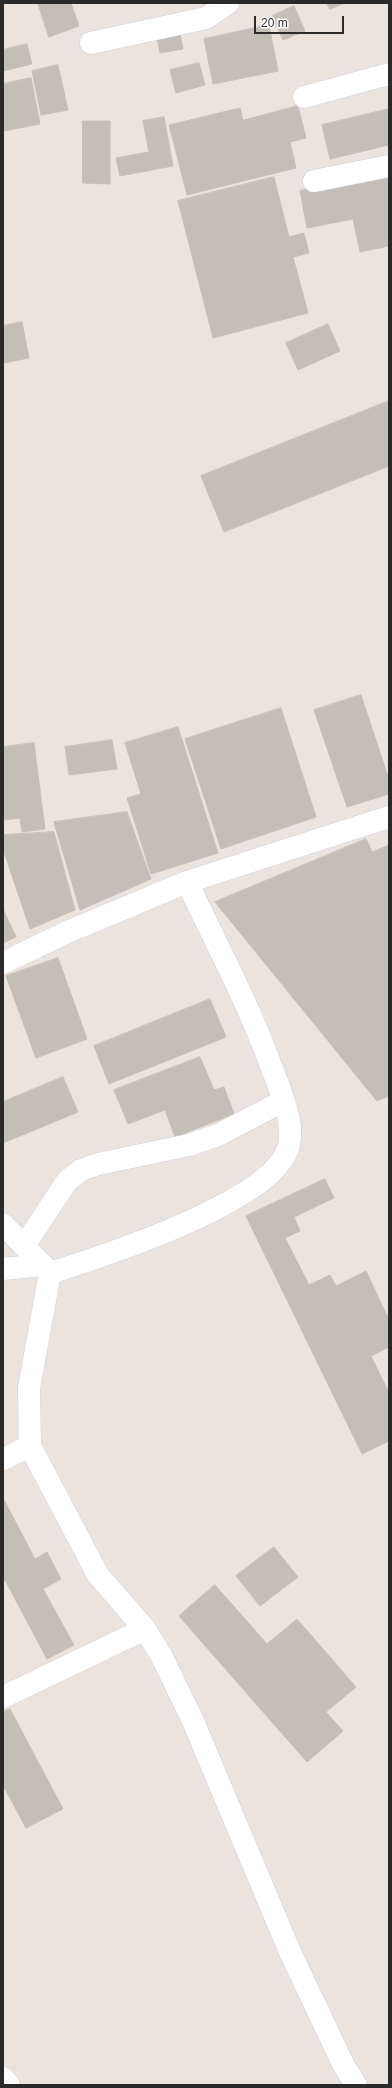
<!DOCTYPE html>
<html>
<head>
<meta charset="utf-8">
<style>
	body { margin:0 }
	#map { position:relative; width:392px; height:2088px; overflow:hidden; background:#ebe3dd; font-family:Helvetica,sans-serif }
	canvas { display:block }
	.frame { position:absolute; inset:0; border:4px solid #2a2a2a; pointer-events:none }
	.scale { position:absolute; left:254px; top:16px; width:90px; height:18px; box-sizing:border-box; border:2px solid #2a2a2a; border-top:0; padding-left:5px; font-size:12px; line-height:14px; white-space:nowrap; color:#2a2a2a; -webkit-text-stroke:3px #fff; paint-order:stroke }
</style>
</head>
<body>
<div id="map">
<canvas width="392" height="2088"></canvas>
<div class="frame"></div>
<div class="scale">20 m</div>
</div>
<script>
const ctx = document.querySelector('canvas').getContext('2d');
ctx.lineJoin = 'round';
function paint(path, color) { ctx.fillStyle = color; ctx.fill(path, 'evenodd'); }
function trace(path, color, width, dash) { ctx.strokeStyle = color; ctx.lineWidth = width; ctx.lineCap = dash ? 'butt' : 'round'; ctx.setLineDash(dash || []); ctx.stroke(path); }
const building = new Path2D(`
	M38,3H71L79,26L49,37Z
	M327,3H345L330,9Z
	M294,6L305,31L283,40L272,16Z
	M269,25L278,71L213,84L204,39Z
	M180,34L183,49L160,53L157,38Z
	M27,44L32,64L3,71V50Z
	M199,63L205,85L176,93L170,70Z
	M58,65L68,110L41,115L32,71Z
	M31,78L40,124L3,131V84Z
	M298,106L306,138L290,142L296,168L187,195L169,125L240,108L243,120Z
	M389,109V145L330,159L322,125Z
	M164,117L173,166L120,176L116,158L149,152L143,121Z
	M83,121H110V184L83,183Z
	M386,174L389,188V246L360,252L353,219L307,228L300,191Z
	M274,177L289,237L304,233L309,253L293,257L308,313L213,338L178,201Z
	M22,322L29,358L3,363V326Z
	M328,324L340,351L298,370L286,343Z
	M389,401V466L224,532L201,476Z
	M361,695L389,780V794L347,807L314,710Z
	M281,708L316,817L221,849L185,739Z
	M178,727L218,853L151,874L127,798L141,794L125,743Z
	M112,740L117,769L69,775L65,747Z
	M34,743L45,829L22,832L20,818L5,820L3,806V747Z
	M127,812L151,879L80,910L54,822Z
	M54,832L75,910L30,929L3,849V835Z
	M366,839L372,852L389,845V1096L377,1101L215,902Z
	M3,909L16,937L3,943Z
	M58,958L87,1039L36,1058L6,976Z
	M210,999L226,1037L109,1084L94,1046Z
	M200,1057L214,1090L224,1087L234,1114L175,1137L165,1110L128,1124L114,1090Z
	M63,1077L78,1112L3,1143V1102Z
	M325,1179L334,1198L294,1217L300,1231L285,1238L309,1285L330,1275L336,1286L366,1271L389,1320V1347L371,1356L389,1393V1441L362,1454L246,1216Z
	M4,1500L35,1559L47,1552L61,1579L43,1589L74,1645L47,1659L5,1580L3,1581Z
	M274,1547L298,1577L260,1606L236,1576Z
	M215,1585L267,1644L297,1619L356,1687L326,1712L343,1731L307,1762L179,1616Z
	M10,1709L63,1809L26,1828L3,1785V1712Z`);
const minor = new Path2D(`
	M91,43L206,18L228,3
	M304,97L389,74
	M314,181L389,166
	M187,882C216,943 248,1003 271,1066C278,1084 286,1102 289,1121C291,1130 291,1144 286,1153C263,1204 104,1256 50,1273L29,1388L30,1446L98,1575L145,1629L161,1655L193,1721L290,1952L344,2066L356,2085
	M3,963L65,933L187,882L389,817
	M3,1224L50,1273
	M24,1246L67,1181L81,1170L98,1164L189,1145L218,1135L283,1101
	M3,1269L43,1265
	M3,1459L30,1446
	M3,1697L145,1629
	M3,2078L9,2085`);
paint(building, '#c4beb8');
trace(building, '#c7bfb6', 1);
trace(minor, '#cbd0db', 23);
trace(minor, '#fff', 22);
</script>
</body>
</html>
